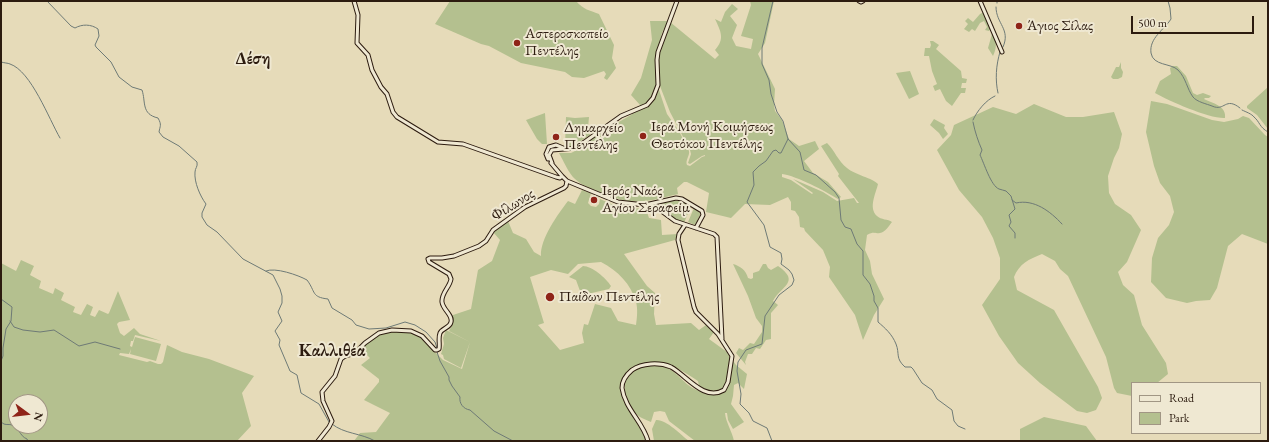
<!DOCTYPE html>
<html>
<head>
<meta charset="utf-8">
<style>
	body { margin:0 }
	#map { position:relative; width:1269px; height:442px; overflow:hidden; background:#e6dbb9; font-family:"EB Garamond",serif }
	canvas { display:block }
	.frame { position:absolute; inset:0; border:2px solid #2c1b0f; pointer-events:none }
	.legend { position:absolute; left:1131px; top:382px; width:130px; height:52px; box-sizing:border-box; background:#efe8d2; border:1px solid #a19684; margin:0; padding:5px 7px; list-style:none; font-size:12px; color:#2c1b0f }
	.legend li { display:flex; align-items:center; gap:8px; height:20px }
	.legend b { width:20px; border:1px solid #a19684 }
	.north { position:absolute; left:8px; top:394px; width:40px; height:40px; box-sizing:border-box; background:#efe8d2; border:1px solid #a19684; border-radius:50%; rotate:105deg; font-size:11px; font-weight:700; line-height:16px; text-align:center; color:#2c1b0f }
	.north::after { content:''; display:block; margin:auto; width:14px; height:18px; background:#8f2418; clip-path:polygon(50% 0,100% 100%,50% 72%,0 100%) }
	.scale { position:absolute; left:1131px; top:16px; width:123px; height:18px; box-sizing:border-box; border:2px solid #2c1b0f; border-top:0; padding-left:5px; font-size:12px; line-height:14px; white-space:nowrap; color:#2c1b0f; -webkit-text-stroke:3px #efe8d2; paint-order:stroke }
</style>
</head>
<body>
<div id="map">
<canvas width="1269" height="442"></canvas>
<div class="frame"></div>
<ul class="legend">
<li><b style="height:5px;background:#efe8d2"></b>Road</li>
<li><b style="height:11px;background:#b4c08f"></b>Park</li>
</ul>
<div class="north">N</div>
<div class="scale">500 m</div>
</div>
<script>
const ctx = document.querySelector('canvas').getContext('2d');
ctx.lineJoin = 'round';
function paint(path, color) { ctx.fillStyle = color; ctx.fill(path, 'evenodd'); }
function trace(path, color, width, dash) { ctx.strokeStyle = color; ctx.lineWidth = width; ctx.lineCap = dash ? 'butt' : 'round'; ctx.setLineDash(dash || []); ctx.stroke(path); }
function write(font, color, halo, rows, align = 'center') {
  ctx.font = font + ' "EB Garamond",serif'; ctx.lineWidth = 4; ctx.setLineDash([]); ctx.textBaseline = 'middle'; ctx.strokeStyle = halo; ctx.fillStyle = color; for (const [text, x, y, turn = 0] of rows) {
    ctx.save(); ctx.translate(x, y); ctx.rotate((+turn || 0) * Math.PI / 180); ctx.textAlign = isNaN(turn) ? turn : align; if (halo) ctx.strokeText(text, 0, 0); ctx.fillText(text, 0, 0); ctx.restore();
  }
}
const green = new Path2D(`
	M450,1H576C584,10 589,10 599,14L614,45L612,58L616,68L607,80L604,78L606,74L604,71L584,78L572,77L565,72L521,63L489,46L481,44L435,24Z
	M750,1H774L765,43L758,54L775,89L774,105L775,111L782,120L789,139L799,146L815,141L819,149L804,161L813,173L828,182L841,197L838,199C825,191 797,176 782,174V177L791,180L812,194L813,193L793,179L823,192L837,201L854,198L857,203H859L838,176L839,174L821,146L827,143C835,151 838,161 847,168C855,175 873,178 878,184C876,193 868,208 877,216C881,220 888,219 892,222C889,226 885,232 880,233C873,234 875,231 867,235L865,250L870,261L872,274L884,299L874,315L863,340L855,315L829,277L830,267L823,250L805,231L804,228L800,227L799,217L795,211L791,210V202L788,197L770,205L745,204L731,218L706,212L709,193L687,182H684L677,188L678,194C643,203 631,206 597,191C590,188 581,185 575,179C569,174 563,160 559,153H571L577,150L603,131L631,115L633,113L632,110L641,106L631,95L641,78L652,40L650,21H668L662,33L656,57L658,87L667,114L679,131L689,151C690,156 685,160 687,165L690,166L702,157L705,156V155L702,156L690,164L688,163L691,154L690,150L670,112L660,86L658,58L662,43L670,22L715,59L719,55L715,50C725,39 721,32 715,19L721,22L725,12L732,4L738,9L730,16L737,25L732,38L736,46L751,49L753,39L741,36L751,5Z
	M984,12L991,28L989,31L985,30L987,27L984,21L980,23L975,31L972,29L969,32L964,29L968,24L965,21L968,18L973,22L980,14Z
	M992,34C997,40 997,48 993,56L988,48Z
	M930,41H933L939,45L936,49L961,71L962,78L967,79L966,83H962L961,88H966L965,93H961L952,106L946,101L940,89L935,91L933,86L937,84L932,71L929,56H924L925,48H930L931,45Z
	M1121,62V68L1123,72L1122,77L1118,79H1113L1111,77L1116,67H1119Z
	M1173,66H1177L1186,76L1193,93L1197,95L1203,93L1211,96L1209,98H1205L1204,99C1212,103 1227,106 1225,118C1210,119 1169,101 1155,93L1160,81L1171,74L1170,68Z
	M910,71L919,94L909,99L896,73Z
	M1268,87V129L1257,115L1247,108V106Z
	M1151,101L1167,104L1212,120L1224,122L1238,119L1243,116L1249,118L1265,135L1268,137V244L1242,234L1228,246L1217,288L1210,300L1196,301L1187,303L1166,298L1151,282L1152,258L1158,238L1169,225L1174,212L1170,196L1160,183L1154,166L1146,132Z
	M1034,104L1066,117H1083L1114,112L1122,134L1119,148L1114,158L1108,176L1109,193L1115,204L1131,215L1141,230L1127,262L1118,272L1123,285L1134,295L1142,325L1166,363L1168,374L1157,383H1132V396L1117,393L1114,388L1106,357L1068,276L1060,269L1055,261L1042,254C1029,259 1019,264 1014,277L1017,290L1054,310L1098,387L1102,398L1096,410L1087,413L1077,411L1040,383L1018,363L999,336L982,305L1000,279V258L993,238L982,217L959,190L937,150L951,135L954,125L993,107L1016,114Z
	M545,113L547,144H542L537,139L526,120Z
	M566,117L575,118L589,117L588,128L590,135L573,146H565Z
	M934,119L945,125L944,128L948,134L943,139L939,133L930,125Z
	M582,190L591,193L588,203L591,206L596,207L599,204L600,199L618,207L646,209L649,218L661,220L662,235L678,234L675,240L624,254L647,286L655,293L654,314L656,325L691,323L699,330L706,325L714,332L709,339L727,352L736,365L747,374L744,389L738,383L734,385L733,396L731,404L744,422L733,429L728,420L727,413H725C726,423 732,431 734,441H695L669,421L665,412L660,411L654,412L651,422C647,420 643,419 640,417C633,412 628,405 626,397C620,373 638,364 659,366C677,367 683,387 700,391L698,381C680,370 663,356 642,365C629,371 619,375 622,391C624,397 624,402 627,406C633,417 645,429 646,441H354L360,433L376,432L390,413L364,400L379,382V379L361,365L370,358L361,349L370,340L381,334L388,332L407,331L420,337L443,360L462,369L470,342L449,331L453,323V315L471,309L478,270L492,261L500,240L493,232L508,221L513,233L526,239L534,252L541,256C540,239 558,214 568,201L575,204ZM601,262C618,271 631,284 636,302C638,309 637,318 636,325L618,321L611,308L595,304L588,325L584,324L582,333L584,343L560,350L538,325L544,323L530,277L551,270L568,274L578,264Z
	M673,200L680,201L691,206L684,223L674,219L660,207L662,204Z
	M694,208L701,213L695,225L688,222Z
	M21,260L34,266L30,275L41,281L39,288L53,294L55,288L64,293L61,300L75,307L73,312L81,315L87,304L93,307L90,315L95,317L99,310L108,314L109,313L118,291L130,320L119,322L117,324L120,333L124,336L134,328L140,334L161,341L135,335L133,341H131L130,346L132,347L135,337L161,344L156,361L130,354L131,349L129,354L120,353L119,355L147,362L150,361L158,364H161L163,362L167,345L182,352L209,359L254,376L242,393L251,426L237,441H1V263L16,271ZM16,402H40V426H16Z
	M733,264C740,266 746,270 748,278L751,279L753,278V273L759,271L763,264H766L768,268L771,270L778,266C801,282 781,286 773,301L778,305L771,313V339L766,340L760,349L756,348L752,354H748L745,362L746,365L736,353L739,348L743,350L750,343L754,344L762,332V326L756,318L748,296Z
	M583,266C592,266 606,278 611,286L609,289L583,295L580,291L576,280L569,277Z
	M446,330L470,342L461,368L444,359L443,355L441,354L444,344L443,338Z
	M1044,417L1086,426L1097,441H1020V429Z
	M656,420C666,419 681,435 689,441H654L652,429Z`);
const stream = new Path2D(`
	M47,1L71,26L75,28C82,24 91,24 98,29L99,36L95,45L96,47L111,62L119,77L132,87L142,90C146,102 141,114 158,118C162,125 160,126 159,132L163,137L179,146L197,162C198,167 195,168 195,172C194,182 200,196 206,204L202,213V217L207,225L217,232L243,259L273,275L280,289L282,296V303L278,312L282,321L275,331L280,340L279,345L290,371L297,375L301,393L319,404L329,422
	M773,1L762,48V64L769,80L771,94L777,112L783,121L788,139L800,152L804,170L816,175L835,192L839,198L841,220L845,227L851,229L857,244L863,251V275L870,284L874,296V301L878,308V322C885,328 892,334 896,344C900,354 895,358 905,367H911L913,369L922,383L932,390L937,399L952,410L954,421L958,426L965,429
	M997,1V3
	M1168,1L1170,8L1171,19C1164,30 1149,38 1151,53C1153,66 1171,63 1178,70C1186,78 1187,89 1193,97C1197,102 1207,104 1212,106C1225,112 1225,96 1240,108
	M996,7C996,24 1011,29 1003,47
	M1,62C4,63 8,63 10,64C31,71 49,119 60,138
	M998,93C995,80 996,65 1000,52
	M1242,110C1246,112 1252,114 1254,117C1260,122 1259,127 1268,132
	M973,120C977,111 986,100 995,96
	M973,122C975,132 978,141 982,150L980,155C984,163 991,186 999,189C1001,190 1004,190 1006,191L1011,196L1015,209L1009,215L1011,222L1009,226L1015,233V238
	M1012,200L1016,203C1034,199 1050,211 1062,224
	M266,271C275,267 298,275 307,280C316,292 311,297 328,299L332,308L352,320L356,325L369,329L386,328L405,322L415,325L426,332L435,342L437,348
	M1,299L12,307L11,321L6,329L3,348V356L1,361
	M10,321L14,327L23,330L40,332L54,330L79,346L95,342L120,349
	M437,352L440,361L449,377V380L452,386L460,397C459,403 463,409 470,410L494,431L513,441
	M1,422L4,424C7,425 9,424 12,425C19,426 19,436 27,439L28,441
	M332,424C344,434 361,433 375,441
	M772,441L767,428L753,421L749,413L740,404L741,394L737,371L738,362L746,350L762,344L765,316L779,295L792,285L794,280L792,274L789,270L781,264L782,259L781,253L770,247L764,225L747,202L754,185L753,172L759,166L766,161L773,151L776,150L779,153H781L788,139`);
const secondary = new Path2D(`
	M354,1L358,15L357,43L368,55L372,70L381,87L387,94L393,112L397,117L438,142L463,144L556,177L560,178L562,176
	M859,1L861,2L863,1
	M980,1L1002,52
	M548,159L546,154L549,147L556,145L563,148
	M551,163L562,176L567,181L618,202L645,205L676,198L682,199L702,211L703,215L696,228
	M552,163L549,155L552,150L576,148L621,116L647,105L653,98L658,85L657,60L658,52L677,1
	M648,205L656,207L675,221L714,234L717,237L722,339
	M318,441L329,427L332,421L323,401L322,392L335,376L341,359L345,356L355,353L365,343L379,333L392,330L411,331L422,336L435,350H437L439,349C440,344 438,338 440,333C442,328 450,328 451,322C453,315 443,310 442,302C441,293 450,287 451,279L449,274L429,262L428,259L430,258H442L454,256L479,246L486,241L493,230L525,207L564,188L566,186L567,181
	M648,441C643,422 625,409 622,388C622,381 626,375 632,370C642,363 659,362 671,367C686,375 704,402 724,390L728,382L732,356L718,334L696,312L694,307L678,240L679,234L685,225`);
const markers = [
	[1019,26,4,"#8f2418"],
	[517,43,4,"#8f2418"],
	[643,136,4,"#8f2418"],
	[556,137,4,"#8f2418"],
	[594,200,4,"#8f2418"],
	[550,297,5,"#8f2418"]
];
const poiNames = [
	["Άγιος Σίλας",1027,26],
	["Αστεροσκοπείο",525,34],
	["Πεντέλης",525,51],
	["Ιερά Μονή Κοιμήσεως",651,127],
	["Θεοτόκου Πεντέλης",651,144],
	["Δημαρχείο",564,128],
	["Πεντέλης",564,145],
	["Ιερός Ναός",602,191],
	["Αγίου Σεραφείμ",602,208],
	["Παίδων Πεντέλης",559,297]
];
const streetNames = [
	["Φίλωνος",513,205,-32]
];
const quarterNames = [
	["Δέση",253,59],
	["Καλλιθέα",332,351]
];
paint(green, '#b4c08f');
trace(stream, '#6e7a76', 1);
trace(secondary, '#2c1b0f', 5);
trace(secondary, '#efe8d2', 3);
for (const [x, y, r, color] of markers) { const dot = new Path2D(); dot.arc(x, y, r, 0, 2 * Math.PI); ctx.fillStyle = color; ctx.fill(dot); trace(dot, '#efe8d2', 1.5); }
write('15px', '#2c1b0f', '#efe8d2', poiNames, 'left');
write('15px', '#2c1b0f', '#efe8d2', streetNames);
write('bold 17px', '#2c1b0f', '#efe8d2', quarterNames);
</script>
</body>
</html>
